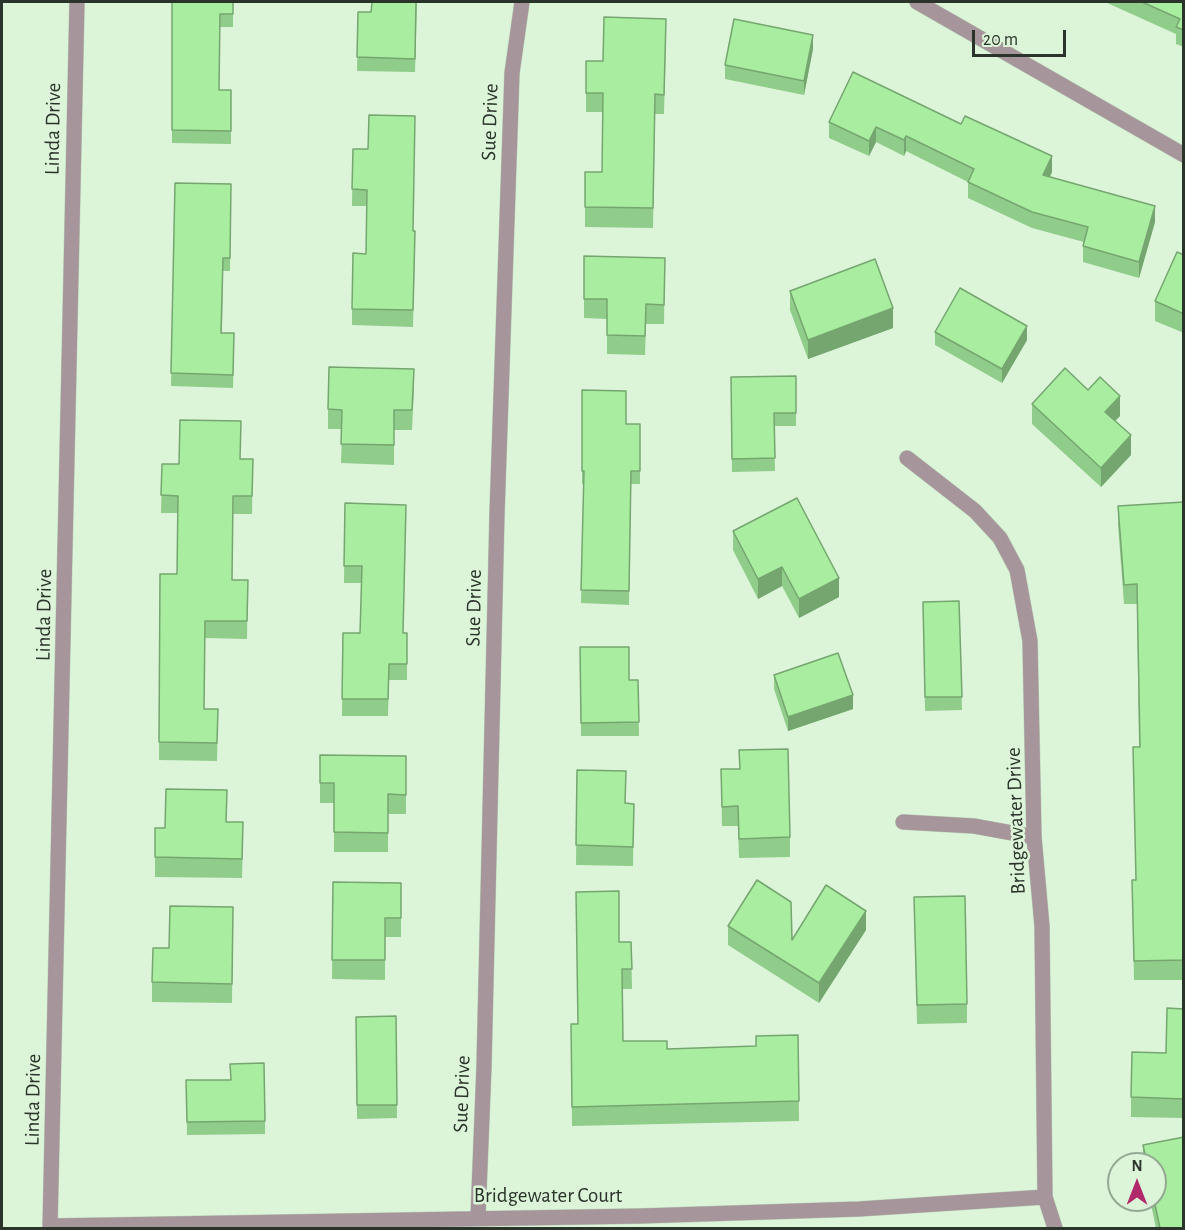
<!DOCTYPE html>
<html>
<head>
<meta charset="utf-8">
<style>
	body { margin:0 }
	#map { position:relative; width:1185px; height:1230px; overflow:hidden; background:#dcf5d9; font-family:"Alegreya Sans",sans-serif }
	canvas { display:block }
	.frame { position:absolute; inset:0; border:3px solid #2b342a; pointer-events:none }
	.north { position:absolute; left:1107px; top:1152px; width:60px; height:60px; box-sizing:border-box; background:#dcf5d9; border:2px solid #95a893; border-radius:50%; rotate:0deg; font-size:16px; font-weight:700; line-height:24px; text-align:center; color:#2b342a }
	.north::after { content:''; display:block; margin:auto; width:21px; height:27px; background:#b1296b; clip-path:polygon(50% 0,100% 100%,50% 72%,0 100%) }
	.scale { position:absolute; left:972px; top:30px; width:94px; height:27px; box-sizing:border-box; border:3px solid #2b342a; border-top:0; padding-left:8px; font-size:18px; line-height:21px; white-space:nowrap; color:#2b342a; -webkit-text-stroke:4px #dcf5d9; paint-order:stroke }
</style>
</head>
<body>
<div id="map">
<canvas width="1185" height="1230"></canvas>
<div class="frame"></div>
<div class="north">N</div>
<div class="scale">20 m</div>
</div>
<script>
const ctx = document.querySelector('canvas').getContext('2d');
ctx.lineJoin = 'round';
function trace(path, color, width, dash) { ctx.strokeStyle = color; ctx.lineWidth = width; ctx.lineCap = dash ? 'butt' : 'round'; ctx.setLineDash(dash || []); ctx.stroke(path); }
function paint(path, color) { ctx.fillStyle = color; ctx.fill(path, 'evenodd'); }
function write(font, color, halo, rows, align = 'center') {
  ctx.font = font + ' "Alegreya Sans",sans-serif'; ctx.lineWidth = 5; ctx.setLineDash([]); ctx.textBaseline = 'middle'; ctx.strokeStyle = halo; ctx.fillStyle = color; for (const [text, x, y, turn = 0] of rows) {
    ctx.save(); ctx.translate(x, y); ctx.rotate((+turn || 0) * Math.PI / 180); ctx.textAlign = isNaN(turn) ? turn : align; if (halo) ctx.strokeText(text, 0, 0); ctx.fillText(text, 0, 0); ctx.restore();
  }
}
const street = new Path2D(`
	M917,2L1184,155
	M907,458L975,511L1000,538L1017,570L1030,641L1034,837L1042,926L1045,1197L1055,1228
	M903,822L974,826L1034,837
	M478,1217L484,1066L497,514L512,73L522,2
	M51,1226L641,1216L859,1209L1045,1197
	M50,1228L77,2`);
const wall = new Path2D(`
	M172,2H233V27H220L219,90H231V144L172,143Z
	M417,2L415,72L357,71L358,12H371Z
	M1105,2H1184V47L1176,44V34Z
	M666,38L664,114H655L653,228L585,227V172H602L603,112H586V93L603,61Z
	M813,49L804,95L725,79V65Z
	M853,72L1052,172L1050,177L1155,222L1139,278L1083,262V246L1084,242L1032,228L968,198V182L906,151L904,156L876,142L869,156L829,138V122Z
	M353,149L413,231L415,248L413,327L352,325V309L366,254L367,206H352Z
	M175,183L231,184L230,271H223L222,333L234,347L233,388L171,386Z
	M1184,255V333L1155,321V301Z
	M584,256L665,258L664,324H646L645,355L607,354V319L584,318Z
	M790,291L893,328L808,359L790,310Z
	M935,332L1027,340L1002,383L935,345Z
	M731,377L796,413V426H774L775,471L732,472Z
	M414,388L412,430H394V465L341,463L342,429H328V409Z
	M582,390L626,424H640V484H631L629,605L581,603L584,484H582Z
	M1088,390L1120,416L1115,421L1131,455L1101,487L1032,424V404Z
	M240,459H253L252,514H233L232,580H248L247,639L205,638L204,709H218L217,761L159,760L160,574H177L178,513H161L162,464H179Z
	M1184,502V980H1134L1132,880H1136L1133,747H1139L1137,604H1124L1118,525V506Z
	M345,503L404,633H407V680H389L388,716H342L343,633H360L362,583H344Z
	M733,531L839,597L799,618L782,586L758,599L733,550Z
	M959,601L962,710L925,711L923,602Z
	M580,647L629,680H638L639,736H581Z
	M774,675L853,709L788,731L774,689Z
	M320,755L406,756V814H388V852H334V803H320Z
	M721,769L790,837V857L739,858L738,826H722Z
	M577,770L625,803L634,804L633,866L576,865Z
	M226,822L243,842L242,878L155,877V857L165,828Z
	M333,882L401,883V937H385V980L332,979Z
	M914,897L967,1004V1023L917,1024Z
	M728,926L792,940L866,930L819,1003L728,945Z
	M233,927L232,1003L152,1002V982L169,948Z
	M619,942H631L632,989H622L623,1041L667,1049L756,1046L798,1035L799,1121L572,1126L571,1024H577Z
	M1184,1009V1118L1131,1117V1097L1166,1053Z
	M396,1016L397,1118L357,1119L356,1017Z
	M186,1080L265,1121V1134L187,1135Z
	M1184,1137V1228H1156L1150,1200H1155V1164H1143V1145Z`);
const shadedWall = new Path2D(`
	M813,35V49L804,95V81Z
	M876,127V142L869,156V141Z
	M906,136V151L904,156V140Z
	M1052,156V172L1043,191V175Z
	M1155,206V222L1139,278V262Z
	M893,308V328L808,359V340Z
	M1027,326V340L1002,383V369Z
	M1120,396V416L1105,431V412Z
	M1131,435V455L1101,487V468Z
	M782,567V586L758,599V579Z
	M839,578V597L799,618V599Z
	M853,695V709L788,731V717Z
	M866,911V930L819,1003V983Z`);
const building = new Path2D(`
	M172,2H233V14H220L219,90H231V131L172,130Z
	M372,2H416L415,59L357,57L358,12H371Z
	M1142,2H1184V30L1176,27L1180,19Z
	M604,17L666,19L664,95L655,94L653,208L585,207V172H602L603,93H586V61H603Z
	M734,19L813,35L804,81L725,65Z
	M853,72L961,124L965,116L1052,156L1043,175L1155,206L1139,262L1083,246L1088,227L1032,212L968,182L974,169L906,136L904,140L876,127L869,141L829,122Z
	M369,115L415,116L413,231H415L413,310L352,309L353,253L366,254L367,190L352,189L353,149H368Z
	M175,183L231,184L230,258H223L221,333H234L233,375L171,373Z
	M1177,252L1184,255V314L1155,301Z
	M584,256L665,258L664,305L646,304L645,336L607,335V299H584Z
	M875,259L893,308L808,340L790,291Z
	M960,288L1027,326L1002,369L935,332Z
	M329,367L414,369L412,410H394V445L341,444L342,410L328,409Z
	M1065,368L1088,390L1100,377L1120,396L1105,412L1131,435L1101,468L1032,404Z
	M796,376V413H774L775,458L732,459L731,377Z
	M582,390L626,391V424H640V471H631L629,591L581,590L584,471H582Z
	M180,420L241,421L240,459H253L252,496H233L232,580H248L247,621H205L204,709H218L217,743L159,742L160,574H177L178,496L161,495L162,464H179Z
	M797,498L839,578L799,599L782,567L758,579L733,531Z
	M1184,502V709H1183L1184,752V960L1134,961L1132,880H1136L1133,747H1140L1137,584L1124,585L1118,506Z
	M345,503L406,505L403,633H407V664H389L388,699H342L343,633H360L362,566H344Z
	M959,601L962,697H925L923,602Z
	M580,647H629V680H638L639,722L581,723Z
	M838,653L853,695L788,717L774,675Z
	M788,749L790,837L739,839L738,806L722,807L721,769H740L739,750Z
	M320,755L406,756V795L388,794V833L334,832V783H320Z
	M577,770L626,771L625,803L634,804L633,847L576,845Z
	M166,789L227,790L226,822H243L242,859L155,857V828H165Z
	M757,880L791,902L792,940L826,885L866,911L819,983L728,926Z
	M333,882L401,883V918H385V960H332Z
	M619,891V942H631L632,969H622L623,1041H667V1049L756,1046V1036L798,1035L799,1101L572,1107L571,1024H578L576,892Z
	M965,896L967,1004L917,1005L914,897Z
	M170,906L233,907L232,984L152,982L153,948H169Z
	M1167,1008L1184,1009V1099L1131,1097L1132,1052L1166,1053Z
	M396,1016L397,1105H357L356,1017Z
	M264,1063L265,1121L187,1122L186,1080H231L230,1064Z
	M1184,1137V1228H1160L1154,1200L1155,1164H1147L1143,1145Z`);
const streetNames = [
	["Sue Drive",490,122,-88],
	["Linda Drive",53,129,-89],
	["Sue Drive",474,608,-89],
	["Linda Drive",44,615,-89],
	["Bridgewater Drive",1016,821,-92],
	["Sue Drive",462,1094,-88],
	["Linda Drive",33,1100,-89],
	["Bridgewater Court",548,1196]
];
trace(street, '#bcd2ba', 16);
trace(street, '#a6969b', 15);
paint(wall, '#90cc8a');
paint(shadedWall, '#76a670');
paint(building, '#a8eda0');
trace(building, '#76a670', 1.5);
write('21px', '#2b342a', '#dcf5d9', streetNames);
</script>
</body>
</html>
